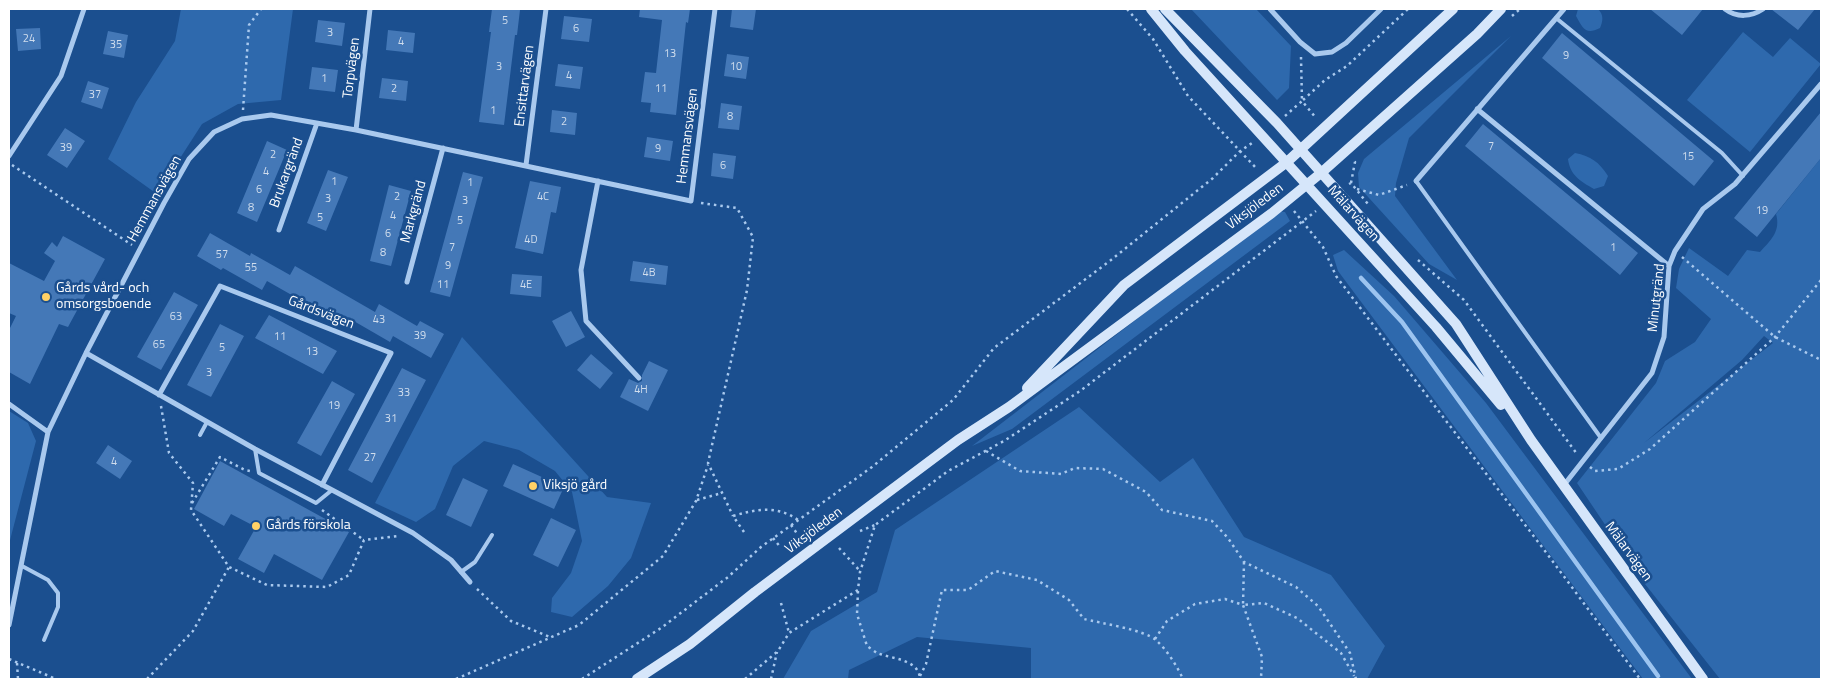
<!DOCTYPE html>
<html>
<head>
<meta charset="utf-8">
<style>
	body { margin:0 }
	#map { position:relative; width:1830px; height:688px; overflow:hidden; background:#1b4f8f; font-family:"Titillium Web",sans-serif }
	canvas { display:block }
	.frame { position:absolute; inset:0; border:10px solid #fff; pointer-events:none }
</style>
</head>
<body>
<div id="map">
<canvas width="1830" height="688"></canvas>
<div class="frame"></div>
</div>
<script>
const ctx = document.querySelector('canvas').getContext('2d');
ctx.lineJoin = 'round';
function paint(path, color) { ctx.fillStyle = color; ctx.fill(path, 'evenodd'); }
function trace(path, color, width, dash) { ctx.strokeStyle = color; ctx.lineWidth = width; ctx.lineCap = dash ? 'butt' : 'round'; ctx.setLineDash(dash || []); ctx.stroke(path); }
function write(font, color, halo, rows, align = 'center') {
  ctx.font = font + ' "Titillium Web",sans-serif'; ctx.lineWidth = 5; ctx.setLineDash([]); ctx.textBaseline = 'middle'; ctx.strokeStyle = halo; ctx.fillStyle = color; for (const [text, x, y, turn = 0] of rows) {
    ctx.save(); ctx.translate(x, y); ctx.rotate((+turn || 0) * Math.PI / 180); ctx.textAlign = isNaN(turn) ? turn : align; if (halo) ctx.strokeText(text, 0, 0); ctx.fillText(text, 0, 0); ctx.restore();
  }
}
const green = new Path2D(`
	M181,9H293L281,100L238,104L202,124L157,194L108,159L136,102L175,41Z
	M1191,9H1256L1291,46L1289,88L1277,100Z
	M1578,9H1598C1604,15 1603,21 1600,28C1586,35 1583,29 1576,16Z
	M1743,32L1773,57L1790,38L1821,64L1750,152L1687,100Z
	M1511,36L1409,138L1396,183L1395,196L1457,280L1429,264L1359,187L1358,173L1364,159Z
	M1575,153C1591,156 1599,162 1608,176L1604,186L1594,189C1580,181 1570,175 1568,159Z
	M1821,158V679H1720L1645,584L1577,483L1656,383L1665,361L1695,342L1711,319L1676,288L1679,269L1689,248L1728,276L1747,250L1760,252C1771,240 1781,231 1776,214ZM1764,336L1773,343L1644,443L1742,360Z
	M1277,211L1285,212L1290,221L1012,429L972,446Z
	M1344,250L1394,296L1486,403L1692,679H1643L1338,271L1333,255Z
	M462,337L607,497L651,503L631,558L608,586L572,617L551,612L552,598L571,573L582,541L572,492L555,471L519,450L484,441L453,466L435,509L416,522L375,503Z
	M1079,407L1160,482L1193,458L1244,537L1331,575L1385,646L1367,679H1031V648L917,637L849,670L848,679H783L811,631L877,592L895,530Z
	M9,411L28,423L36,441L9,544Z`);
const stream = new Path2D(`
	M1361,278L1402,322L1658,676`);
const building = new Path2D(`
	M492,9L520,10L517,35H515L504,125L479,122L491,32H489Z
	M640,9H690L688,23L686,22L676,115L650,112L651,103L641,102L645,72L656,73L662,20L639,17Z
	M732,9H756L753,30L730,27Z
	M1650,9H1703L1682,35Z
	M1771,9H1815L1798,30Z
	M564,16L592,19L589,42L561,39Z
	M318,20L345,23L342,46L315,42Z
	M40,28L41,49L18,51L16,29Z
	M388,30L415,33L413,53L386,50Z
	M108,31L128,35L124,58L103,54Z
	M1562,33L1714,161L1694,186L1542,58Z
	M727,54L749,57L746,79L724,76Z
	M558,64L583,67L580,89L555,86Z
	M312,67L338,70L335,92L309,89Z
	M382,78L408,81L406,101L379,98Z
	M88,81L109,88L102,109L81,102Z
	M721,103L742,106L739,130L718,128Z
	M552,110L577,113L575,135L550,132Z
	M1821,112V158L1757,237L1734,218Z
	M1483,124L1638,253L1620,275L1465,146Z
	M65,128L85,141L67,168L47,155Z
	M647,137L673,141L670,161L644,157Z
	M267,141L287,150L257,222L237,213Z
	M713,153L736,156L733,179L711,176Z
	M328,170L348,177L326,231L307,223Z
	M463,172L483,177L450,297L430,292Z
	M530,181L561,187L556,213L551,212L543,254L515,248Z
	M389,185L411,191L391,266L370,261Z
	M210,233L250,256L251,253L290,275L295,266L375,312L379,304L417,326L420,321L444,334L431,358L393,336L390,342L352,320L348,327L267,281L262,290L223,268L221,270L197,256Z
	M63,236L105,259L68,327L59,324L30,384L9,372V330L16,316L9,313V263L44,281L55,261L44,253L52,242L57,247Z
	M633,261L668,266L666,285L630,281Z
	M512,274L542,276L541,297L510,294Z
	M174,292L198,305L161,370L137,357Z
	M571,311L585,337L566,347L552,321Z
	M269,315L337,351L323,374L255,338Z
	M220,324L244,336L211,397L187,385Z
	M591,354L613,373L600,389L577,370Z
	M649,361L668,370L648,411L620,397L629,379L638,383L642,381V375Z
	M402,368L426,380L372,483L348,470Z
	M332,381L355,394L321,456L297,443Z
	M108,445L132,461L120,479L96,463Z
	M220,461L349,532L322,580L274,554L264,573L238,559L256,527L231,514L224,526L194,509Z
	M513,464L564,487L554,509L503,486Z
	M463,478L488,490L471,527L446,515Z
	M551,518L576,530L558,567L533,555Z`);
const path = new Path2D(`
	M1127,9L1153,39L1188,96L1257,169
	M1512,16L1520,9
	M1301,57L1302,101L1325,80L1347,66L1408,9
	M243,110L249,25L261,9
	M1285,116L1302,101L1316,118
	M12,165L132,245
	M1351,183L1355,162L1353,160
	M1349,184L1351,183L1368,204
	M1357,189L1379,195L1407,185
	M701,203L737,208L753,237L747,290L708,463L733,516
	M1294,211L1323,247L1336,276L1548,555L1640,679
	M1682,257L1775,337L1821,360
	M1418,260L1464,300L1577,454
	M161,406L169,453L193,483L191,510L229,567L267,585L327,587L349,575L364,540L398,536
	M986,451L1020,471L1061,474L1075,468L1103,469L1146,492L1162,510L1212,521L1228,538L1244,562L1296,587L1318,606L1350,653L1356,679
	M1590,467L1595,471L1618,469L1650,449L1775,337L1821,280
	M697,500L722,493
	M192,503L220,457L245,470L250,471
	M322,510L364,540
	M791,525L798,535
	M860,531L875,525
	M744,532L733,516C756,509 777,505 798,520
	M773,538L781,548
	M839,548L860,571
	M1244,562L1243,605L1264,603L1297,618L1341,653L1354,676
	M477,589L511,621L550,637
	M858,591L857,614L867,646C870,648 874,651 877,653C892,659 919,659 920,679
	M781,603L789,633
	M1155,639L1167,621L1195,604L1225,599L1243,605L1262,657L1261,679
	M9,659L56,679
	M17,663L18,679
	M920,676L926,664L942,590H968L995,571L1037,580L1069,600L1084,619C1100,623 1145,630 1156,640C1167,650 1177,666 1183,679
	M147,679L193,631L229,567
	M456,679L579,625L663,556L696,501L708,465
	M582,679L661,628L728,577L761,547L872,467L953,400L994,348L1111,260L1213,178L1239,152L1252,143
	M745,679L778,651L789,633L858,590L860,572L875,525L948,471L1004,441L1080,391L1316,211
	M771,679L777,652`);
const lane = new Path2D(`
	M1556,18L1722,153L1743,176
	M1416,181L1601,438
	M200,435L207,422
	M255,449L259,473L316,503L332,490
	M22,566L48,580L58,593V607L44,640
	M461,572L475,562L492,535`);
const street = new Path2D(`
	M1270,9L1300,42L1315,54L1332,52L1346,43L1381,9
	M1725,9C1737,18 1751,17 1763,9
	M1477,109L1669,266
	M356,130L370,9
	M9,156L61,76L84,9
	M526,165L546,9
	M598,181L581,270L586,321L639,378
	M1416,181L1564,9
	M279,230L317,123
	M407,282L443,148
	M86,353L255,449L413,533L451,560L470,582
	M159,395L220,286L391,353L322,485
	M9,404L48,432
	M1564,485L1652,373L1664,337L1669,266L1675,251L1703,209L1735,184L1821,84
	M9,625L48,432L86,353L164,203L189,159L214,132L242,119L271,115L356,130L691,201L715,9`);
const secondary = new Path2D(`
	M1151,9L1185,51L1436,327L1501,405
	M1165,9L1277,123L1456,324L1531,440L1703,679
	M1027,388L1124,285L1287,162L1453,9
	M637,679L690,644L755,592L958,440L1009,407L1272,213L1321,173L1477,34L1501,9`);
const markers = [
	[46,297,5,"#ffd166"],
	[533,486,5,"#ffd166"],
	[256,526,5,"#ffd166"]
];
const numberNames = [
	["5",505,21],
	["6",576,29],
	["3",330,33],
	["24",29,39],
	["4",401,42],
	["35",116,45],
	["13",670,54],
	["9",1566,56],
	["3",499,67],
	["10",736,67],
	["4",569,76],
	["1",324,79],
	["2",394,89],
	["11",661,89],
	["37",95,95],
	["1",493,111],
	["8",730,117],
	["2",564,122],
	["7",1491,147],
	["39",66,148],
	["9",658,149],
	["2",273,155],
	["15",1688,157],
	["6",723,166],
	["4",266,172],
	["1",334,182],
	["1",470,183],
	["6",259,190],
	["2",397,197],
	["4C",543,197],
	["3",328,199],
	["3",465,201],
	["8",251,208],
	["19",1762,211],
	["4",393,216],
	["5",320,218],
	["5",460,221],
	["6",388,234],
	["4D",531,240],
	["7",452,248],
	["1",1613,248],
	["8",383,253],
	["57",222,255],
	["9",448,266],
	["55",251,268],
	["4B",649,273],
	["11",443,285],
	["4E",526,285],
	["63",176,317],
	["43",379,320],
	["39",420,336],
	["11",280,337],
	["65",159,345],
	["5",222,348],
	["13",312,352],
	["3",209,373],
	["4H",641,390],
	["33",404,393],
	["19",334,406],
	["31",391,419],
	["27",370,458],
	["4",114,462]
];
const streetNames = [
	["Torpvägen",352,68,-83],
	["Ensittarvägen",525,86,-83],
	["Hemmansvägen",688,136,-83],
	["Brukargränd",287,173,-70],
	["Hemmansvägen",155,199,-61],
	["Viksjöleden",1255,207,-37],
	["Markgränd",414,212,-75],
	["Mälarvägen",1353,214,48],
	["Minutgränd",1657,298,-84],
	["Gårdsvägen",321,313,21],
	["Viksjöleden",814,531,-37],
	["Mälarvägen",1628,552,54]
];
const poiNames = [
	["Gårds vård- och",56,289],
	["omsorgsboende",56,305],
	["Viksjö gård",543,486],
	["Gårds förskola",266,526]
];
paint(green, '#2e69ad');
trace(stream, '#9cc4f0', 4.5);
paint(building, '#4478b7');
trace(path, '#a9c9ee', 2.5, [2.5, 4]);
trace(lane, '#a9c9ee', 4);
trace(street, '#a9c9ee', 5);
trace(secondary, '#d6e6fa', 10);
for (const [x, y, r, color] of markers) { const dot = new Path2D(); dot.arc(x, y, r, 0, 2 * Math.PI); ctx.fillStyle = color; ctx.fill(dot); trace(dot, '#1b4f8f', 2); }
write('11px', '#d0dded', null, numberNames);
write('14px', '#fff', '#1b4f8f', streetNames);
write('14px', '#fff', '#1b4f8f', poiNames, 'left');
</script>
</body>
</html>
